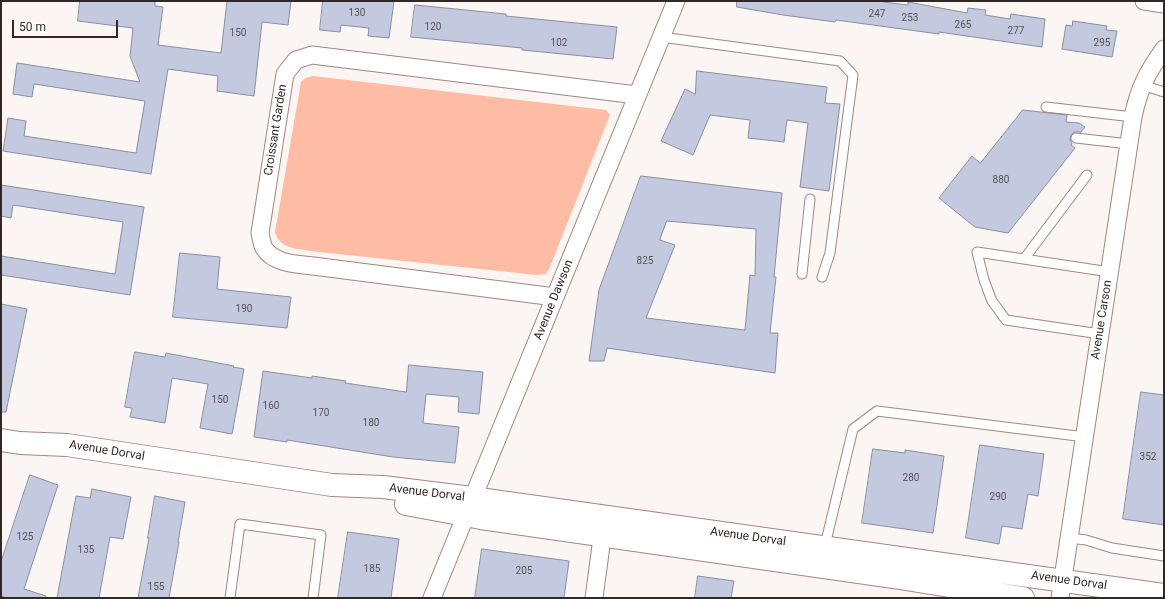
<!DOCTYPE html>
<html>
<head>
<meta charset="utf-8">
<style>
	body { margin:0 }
	#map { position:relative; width:1165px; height:599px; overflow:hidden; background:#fbf6f4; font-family:Roboto,sans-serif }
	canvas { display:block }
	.frame { position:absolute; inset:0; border:2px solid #312825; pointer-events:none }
	.scale { position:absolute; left:12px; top:20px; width:106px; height:18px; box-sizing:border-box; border:2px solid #312825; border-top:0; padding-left:5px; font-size:12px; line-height:14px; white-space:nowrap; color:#312825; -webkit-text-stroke:3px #fff; paint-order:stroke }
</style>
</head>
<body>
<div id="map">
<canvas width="1165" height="599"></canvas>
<div class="frame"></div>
<div class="scale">50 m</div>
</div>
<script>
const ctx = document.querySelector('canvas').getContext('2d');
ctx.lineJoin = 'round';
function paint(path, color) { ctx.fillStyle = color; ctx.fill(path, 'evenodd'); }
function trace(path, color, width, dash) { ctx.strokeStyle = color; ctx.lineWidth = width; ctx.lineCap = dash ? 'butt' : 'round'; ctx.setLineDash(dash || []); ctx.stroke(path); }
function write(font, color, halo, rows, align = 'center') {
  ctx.font = font + ' Roboto,sans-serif'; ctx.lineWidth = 3; ctx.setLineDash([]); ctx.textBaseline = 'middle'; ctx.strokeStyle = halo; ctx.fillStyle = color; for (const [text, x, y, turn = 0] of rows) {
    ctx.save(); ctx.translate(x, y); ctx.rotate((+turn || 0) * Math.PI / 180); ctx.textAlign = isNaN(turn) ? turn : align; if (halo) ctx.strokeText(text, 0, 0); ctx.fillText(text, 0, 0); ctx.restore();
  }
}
const green = new Path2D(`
	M313,76L606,110L610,115L550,267L546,274L537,275L319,252C303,249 280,251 275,232L301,82L305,78Z`);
const building = new Path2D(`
	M80,1H155V6L163,7L158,45L221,53L227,1H291L288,25L262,22L254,96L217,91L218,76L168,69L151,174L3,151L8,118L26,121L24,136L136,153L145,101L34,84L32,97L13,94L17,63L140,82L130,56L133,28L78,21Z
	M323,1H394L389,38L368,36L369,28L341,25L340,32L320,30Z
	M737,1H883V2L908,5V2L967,13L968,8L986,10L985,15L1010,19L1011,14L1045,19L1042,47L939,32V34L836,20L835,22L783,15L737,7Z
	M415,5L506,14V16L617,27L613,59L522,50V48L411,37Z
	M1073,21L1107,26L1106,30L1117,31L1112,57L1062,49L1066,25L1072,26Z
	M697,71L827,87L825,103L840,104L829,191L800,187L808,123L787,120L784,142L748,138L750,120L710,115L693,155L661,141L685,89L695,94Z
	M1023,110L1067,115L1066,122L1079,123L1085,127L1081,132H1074L1071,135L1070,140L1072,143L1071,145L1075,148L1008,233L975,227L939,198L972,156L980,163Z
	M641,176L782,193L774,277H776L770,333H778L775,373L607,348L604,361H589L599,290ZM667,221L756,229L755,276L750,275L745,330L646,318L675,245L660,240Z
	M1,185L144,207L130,295L1,275V256L115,274L123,222L13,205L11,218L1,216Z
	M180,253L220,257L217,289L291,297L287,328L173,317Z
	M1,304L27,309L6,412H1Z
	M135,352L165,357L166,353L234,366L233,367L244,369L232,434L200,428L208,384L172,378L165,423L130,417L132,408L125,407Z
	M409,365L483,372L479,414L458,412L459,397L426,394L423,423L459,427L455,463L393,457L287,440V442L254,437L263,371L312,378V376L346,381L345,383L406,392Z
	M1141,392L1164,395V525L1123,519Z
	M980,445L1044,454L1038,496L1028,494L1022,529L1002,526L999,544L966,538Z
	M873,449L905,453V450L944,456L933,533L862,523Z
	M30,475L58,485L24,589L46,596L45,598H7L1,596V562Z
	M92,489L131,497L123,539L110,537L99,598H57L76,496L90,498Z
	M155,496L185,502L178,542H179L169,598H138L149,538H148Z
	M348,532L399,539L391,598H338Z
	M482,549L569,561L564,598H475Z
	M698,576L734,581L731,598H695Z`);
const lane = new Path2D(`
	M661,37L840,61L853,75L830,253L822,277
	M1142,85L1164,92
	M1046,107L1133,117
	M1076,138L1129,144
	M1024,259L1087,175
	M802,274L810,199
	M1100,334L1006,320L992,301L984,280L977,252L1110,272
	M1069,538L1086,540L1112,548L1164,556
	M826,548L827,537L853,429L877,411L1085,437
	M230,598L240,524L321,535L313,598`);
const street = new Path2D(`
	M1144,1L1164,4
	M555,297L313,266C297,264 274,264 264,248C262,244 261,238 260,233L285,74L296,60L312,55L637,95
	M432,598L676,1
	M594,598L604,523
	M1060,598L1133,117C1139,88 1147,73 1164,49`);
const secondary = new Path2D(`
	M1,440L20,443L67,445L332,485L383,487L472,498L1164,595
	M406,504L481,518L901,578L1023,598`);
const numberNames = [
	["130",357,13],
	["247",877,14],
	["253",910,18],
	["265",963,25],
	["120",433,27],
	["277",1016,31],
	["150",238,33],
	["102",559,43],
	["295",1102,43],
	["880",1001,180],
	["825",645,261],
	["190",244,309],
	["150",220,400],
	["160",271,406],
	["170",321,413],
	["180",371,423],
	["352",1148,457],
	["280",911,478],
	["290",998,497],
	["125",25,537],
	["135",86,550],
	["185",372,569],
	["205",524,571],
	["155",156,587]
];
const streetNames = [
	["Croissant Garden",276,130,-81],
	["Avenue Dawson",554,300,-68],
	["Avenue Carson",1102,320,-81],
	["Avenue Dorval",107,451,9],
	["Avenue Dorval",427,493,7],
	["Avenue Dorval",748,537,8],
	["Avenue Dorval",1069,581,8]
];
paint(green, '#ffbca5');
paint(building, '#c3cadf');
trace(building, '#888ea2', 1);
trace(lane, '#9f8880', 11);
trace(street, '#9f8880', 19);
trace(secondary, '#9f8880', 24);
trace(lane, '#fff', 9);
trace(street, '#fff', 17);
trace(secondary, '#fff', 22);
write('10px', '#565054', null, numberNames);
write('12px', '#312825', '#fff', streetNames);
</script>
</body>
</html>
